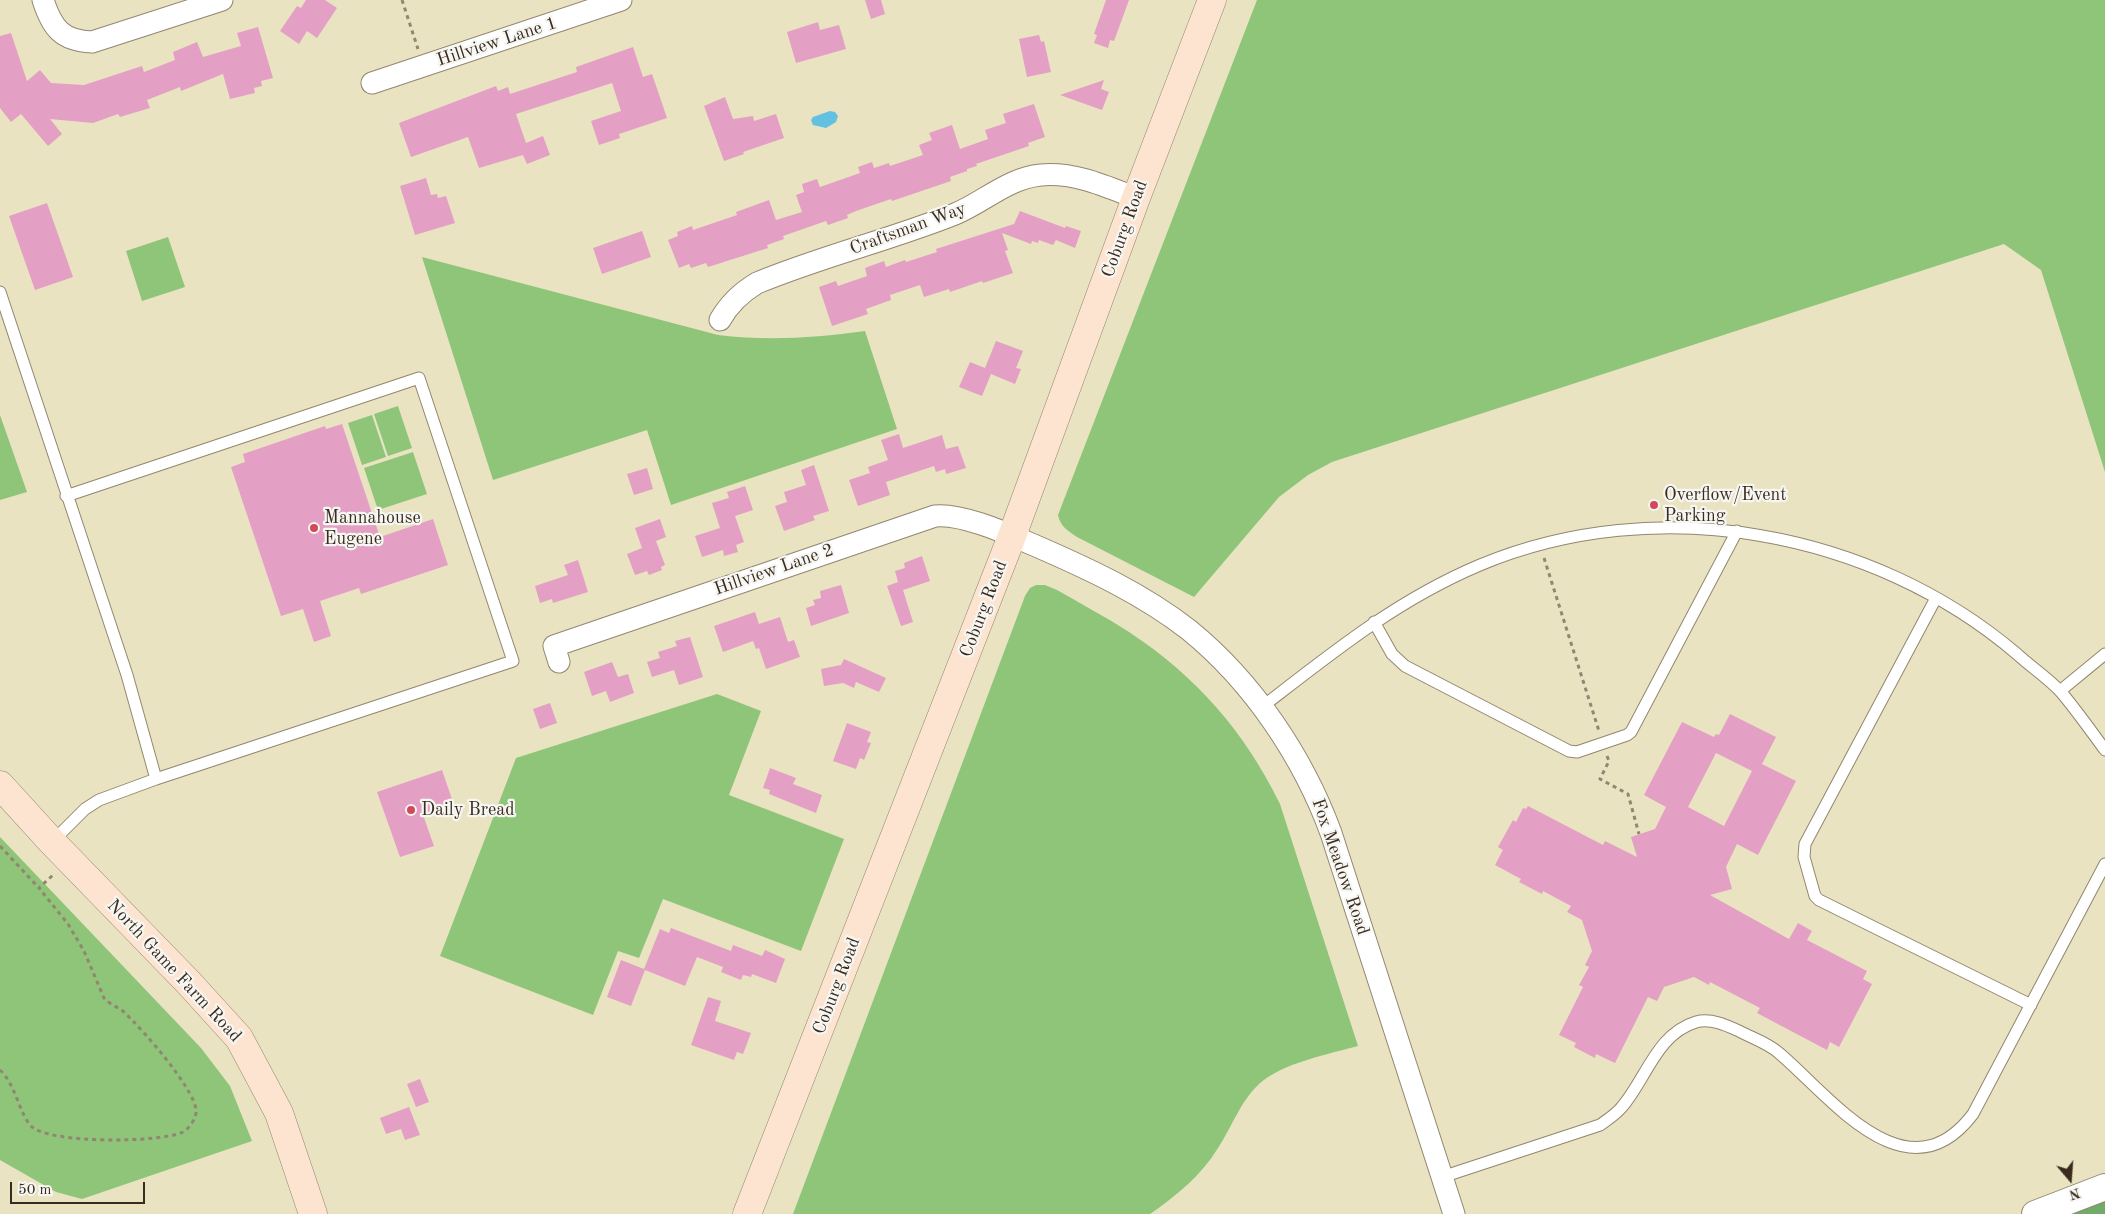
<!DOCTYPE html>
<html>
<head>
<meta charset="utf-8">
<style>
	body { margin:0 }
	#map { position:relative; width:2105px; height:1214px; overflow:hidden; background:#e9e3c2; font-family:"Old Standard TT",serif }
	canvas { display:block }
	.north { position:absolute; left:2045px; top:1154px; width:50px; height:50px; -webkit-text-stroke:4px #f6f6f2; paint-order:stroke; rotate:162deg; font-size:14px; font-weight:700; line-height:20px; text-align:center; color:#3b2a1e }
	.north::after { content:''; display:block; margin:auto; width:18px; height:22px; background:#3b2a1e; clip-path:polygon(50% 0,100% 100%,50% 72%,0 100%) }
	.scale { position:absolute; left:10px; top:1182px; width:135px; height:22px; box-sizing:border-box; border:2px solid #3b2a1e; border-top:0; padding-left:6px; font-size:15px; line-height:18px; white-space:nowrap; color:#3b2a1e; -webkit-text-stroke:4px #f6f6f2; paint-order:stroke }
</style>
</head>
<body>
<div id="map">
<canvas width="2105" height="1214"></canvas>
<div class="north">N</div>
<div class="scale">50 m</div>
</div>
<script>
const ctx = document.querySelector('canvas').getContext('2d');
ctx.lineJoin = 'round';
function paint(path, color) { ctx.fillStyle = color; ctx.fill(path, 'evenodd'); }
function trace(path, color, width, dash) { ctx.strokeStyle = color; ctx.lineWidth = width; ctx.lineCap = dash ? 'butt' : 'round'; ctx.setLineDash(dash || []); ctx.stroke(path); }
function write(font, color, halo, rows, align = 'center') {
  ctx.font = font + ' "Old Standard TT",serif'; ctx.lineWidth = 4.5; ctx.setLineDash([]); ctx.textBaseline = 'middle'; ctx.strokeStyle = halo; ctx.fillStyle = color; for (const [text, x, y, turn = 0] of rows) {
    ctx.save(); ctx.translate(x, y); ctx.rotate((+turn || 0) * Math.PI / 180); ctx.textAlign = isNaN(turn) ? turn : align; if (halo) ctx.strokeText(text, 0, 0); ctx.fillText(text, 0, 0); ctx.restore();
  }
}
const green = new Path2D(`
	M1257,0H2105V472L2041,270L2004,244L1332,462L1308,475L1279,497L1194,597L1077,537C1068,531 1060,526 1058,515Z
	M168,237L185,287L142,301L126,251Z
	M422,257L718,335C767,341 815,338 865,331L897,429L671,505L647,430L493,480Z
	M398,406L412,448L388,456L374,414Z
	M0,415L27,492L0,500Z
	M372,415L386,457L362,465L348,423Z
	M413,452L427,494L378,510L364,468Z
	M1036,585H1045L1057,590C1081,604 1106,617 1129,632C1196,676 1245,732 1280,804L1358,1046C1329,1054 1282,1063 1259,1084C1240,1102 1232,1127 1218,1148C1201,1176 1176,1196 1150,1214H793L1025,596L1030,588Z
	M717,694L761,711L729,795L844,839L801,951L663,899L639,958L618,951L593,1015L440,956L516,758Z
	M0,837L201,1048L230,1086L252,1141L82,1199L56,1192L0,1160Z`);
const forest = new Path2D(`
	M2105,1201V1214H2071Z`);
const water = new Path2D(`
	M830,111L835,112L838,116L836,122L826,128L813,125L811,120L813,117Z`);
const building = new Path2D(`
	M306,0H325L337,8L317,38L307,31L299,44L280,31L297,6L301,8Z
	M865,0H881L885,14L871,19Z
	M1106,0H1129L1114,41L1110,40L1108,48L1094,43L1097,35L1094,34Z
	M818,22L820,30L839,25L846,49L796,63L787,32Z
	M258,27L273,78L261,81L262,86L254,88L255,93L230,99L223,74L181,91L180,87L147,100L150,108L120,117L118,114L93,123L50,119L62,134L48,146L21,114L11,122L0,108V36L11,33L27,81L40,70L51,83L84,85L142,66L144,72L175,60L173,52L197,42L203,57L241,46L237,33Z
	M1039,35L1041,42L1044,41L1051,72L1027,77L1019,39Z
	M633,47L643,77L652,74L667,118L619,134L620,138L599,145L591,121L621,111L612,83L516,114L526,143L543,136L550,155L527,164L523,155L479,168L468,137L411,157L399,123L496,86L498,91L508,87L510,94L577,72L576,67Z
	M1104,80L1101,89L1109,92L1102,110L1060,95Z
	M725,97L733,119L753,116L754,121L776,114L784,138L743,152L744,154L724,161L704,106Z
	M1034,104L1045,137L1028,143L1029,146L976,164L977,166L967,169V171L950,177L951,181L892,201L891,199L856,211L847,215L848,218L828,225L826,221L783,236L784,239L767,245L768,248L708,267L706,263L691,268L689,264L679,268L668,240L678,236L677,232L692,226L693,230L737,215L736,212L769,200L776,220L802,212L796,195L804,192L802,184L817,179L820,187L860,173L858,167L872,162L874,168L889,163L890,166L923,155L919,145L932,140L929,133L952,125L960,149L988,139L985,130L1006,123L1003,114Z
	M426,178L431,195L437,194L438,198L446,196L455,223L415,235L400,186Z
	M47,203L73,277L35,290L9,216Z
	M1020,211L1065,228L1066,226L1081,231L1075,248L1056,240L1053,245L1039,240L1038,243L1032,241L1031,244L1002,233L1008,250L1005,251L1013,273L983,283L982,281L950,292L949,289L924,297L920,285L890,295L891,300L866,309L868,314L832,326L819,287L836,281L838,286L867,276L865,268L884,261L886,267L905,260L906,262L937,252L936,249L1014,224Z
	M642,231L651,257L602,274L593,248Z
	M996,341L1023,351L1016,368L1021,369L1015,384L991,374L982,396L959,387L970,362L985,368Z
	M342,424L380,537L433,519L448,565L361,594L359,588L320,601L331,636L314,642L303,609L281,616L231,467L245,462L243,454L325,426L326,429Z
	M899,434L903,448L942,435L946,449L958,446L966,468L946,474L945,469L936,472L934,466L886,482L890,495L858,506L849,480L870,473L868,467L888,460L881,440Z
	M814,465L829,511L813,516L815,520L784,531L775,506L787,502L784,492L806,485L801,470Z
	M647,468L653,489L634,495L627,474Z
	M745,486L753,510L735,516L744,542L736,545L738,552L724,556L723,550L702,557L695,536L720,528L712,503L729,498L727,492Z
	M660,519L666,537L656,541L665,565L661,567L662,570L649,575L647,571L635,575L627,554L642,548L635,528Z
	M922,556L930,581L903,590L913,622L901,626L887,586L898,582L895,571L905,568L904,563Z
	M578,560L588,592L553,603L552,599L540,603L535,586L568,575L564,565Z
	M841,585L849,613L811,626L806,608L815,605L813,600L821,598L820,591Z
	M755,612L759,624L780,617L788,642L794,640L800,657L766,669L759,648L756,649L753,641L723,652L714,626Z
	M690,637L703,677L679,685L674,670L652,677L647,662L660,658L658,652L677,646L675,641Z
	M844,659L886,678L879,692L856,682L854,688L843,683L824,686L821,669L841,665Z
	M612,662L618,677L628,674L634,693L610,702L606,691L592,696L584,672Z
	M550,703L557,723L540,729L533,709Z
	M1730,714L1776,737L1762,764L1796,781L1758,855L1737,844L1726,867L1732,889L1710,895L1789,939L1798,923L1812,931L1807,940L1867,971L1863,979L1872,984L1839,1047L1830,1042L1827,1050L1757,1013L1760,1008L1710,982L1709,985L1694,977L1664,987L1657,1001L1648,997L1615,1063L1596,1054L1595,1058L1574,1047L1576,1043L1559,1035L1583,987L1579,985L1589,967L1585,965L1592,951L1582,920L1567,912L1571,906L1543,891L1542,894L1519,882L1521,879L1495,865L1503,850L1498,847L1513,820L1516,822L1523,808L1526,809L1528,806L1603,845L1605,841L1637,857L1631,837L1655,829L1666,807L1644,795L1682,722L1714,737L1716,734L1719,735ZM1716,753L1752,771L1724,826L1688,807Z
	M847,723L871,732L867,742L871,743L864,760L860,758L856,769L833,761Z
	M770,768L796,778L793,784L822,795L816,813L769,794L770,790L763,788Z
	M442,770L454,805L423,815L434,846L400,857L377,792Z
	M671,928L731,951L733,945L762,956L765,950L785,959L776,983L752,974L751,977L743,975L741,980L721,972L723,967L697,957L685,986L645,970L631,1006L607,997L621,960L644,969L660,929L669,933Z
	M708,997L721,1001L715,1021L751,1033L743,1054L737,1052L734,1060L691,1045Z
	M420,1079L429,1102L416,1107L407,1084Z
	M409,1107L420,1135L405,1140L401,1129L386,1134L380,1118Z`);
const path = new Path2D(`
	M402,0L418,49
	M1544,558L1599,731
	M1607,756L1609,761L1600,779L1628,794L1639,834
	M0,846L39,888
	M0,1070C16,1085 19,1113 31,1126C48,1144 161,1143 183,1132C190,1128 197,1117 196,1110C194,1088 143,1030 125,1013C119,1007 110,1005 104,998L84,951L68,924L39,888L53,875`);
const service = new Path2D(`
	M0,292L127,675L156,779L99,800L85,809L52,842
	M66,496L419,378L513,661L156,779
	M1936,598L1805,844L1804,857L1815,896L1819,900L2031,1005
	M1374,622L1392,654L1405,666L1569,751L1577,752L1627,735L1631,732L1737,531
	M2060,691L2105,654
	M1262,707C1333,652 1397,600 1480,565C1657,491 1873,531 2017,654C2031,667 2048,678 2061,692C2077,711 2091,731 2105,750
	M1442,1177L1600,1125C1607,1120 1615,1115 1621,1108C1646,1080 1656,1034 1696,1022C1711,1018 1726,1025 1739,1031C1752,1038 1768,1043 1779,1053C1830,1096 1907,1201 1973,1114L2105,864`);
const minor = new Path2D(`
	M43,0C52,28 62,41 92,42L222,0
	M372,83L621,0
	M720,320C729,304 742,292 757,283C822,256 890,240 955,214C984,202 1008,178 1041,175C1075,172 1105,186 1136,198
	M559,662L554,646L935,516C963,513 1010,535 1036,546C1089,569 1143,594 1189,630C1253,682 1303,757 1331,833L1454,1214`);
const tertiary = new Path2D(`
	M2035,1214L2105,1187`);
const secondary = new Path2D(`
	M0,785L52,842L188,982L239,1038L279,1113L313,1214
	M747,1214L1012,536L1136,198L1212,0`);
const markers = [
	[1654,505,5,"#d1495b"],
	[314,528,5,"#d1495b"],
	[411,810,5,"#d1495b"]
];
const streetNames = [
	["Hillview Lane 1",497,42,-18],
	["Craftsman Way",908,229,-20],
	["Coburg Road",1125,229,-70],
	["Hillview Lane 2",774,570,-19],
	["Coburg Road",984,609,-69],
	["Fox Meadow Road",1340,867,71],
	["North Game Farm Road",174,971,47],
	["Coburg Road",837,986,-69]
];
const poiNames = [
	["Overflow/Event",1664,495],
	["Parking",1664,516],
	["Mannahouse",324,518],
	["Eugene",324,539],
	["Daily Bread",421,810]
];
paint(green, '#8ec579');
paint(forest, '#72aa69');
paint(water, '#62c0e0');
paint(building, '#e3a0c4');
trace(service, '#928670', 13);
trace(minor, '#928670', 23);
trace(tertiary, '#928670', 28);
trace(secondary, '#928670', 29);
trace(path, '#928670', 3, [4, 4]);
trace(service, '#fff', 11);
trace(minor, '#fff', 21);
trace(tertiary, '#fff', 26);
trace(secondary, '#fde4d1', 28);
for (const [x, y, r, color] of markers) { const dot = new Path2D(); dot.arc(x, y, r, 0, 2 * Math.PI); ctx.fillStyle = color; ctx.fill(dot); trace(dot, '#f6f6f2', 2); }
write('18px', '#3b2a1e', '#f6f6f2', streetNames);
write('18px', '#3b2a1e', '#f6f6f2', poiNames, 'left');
</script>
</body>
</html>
